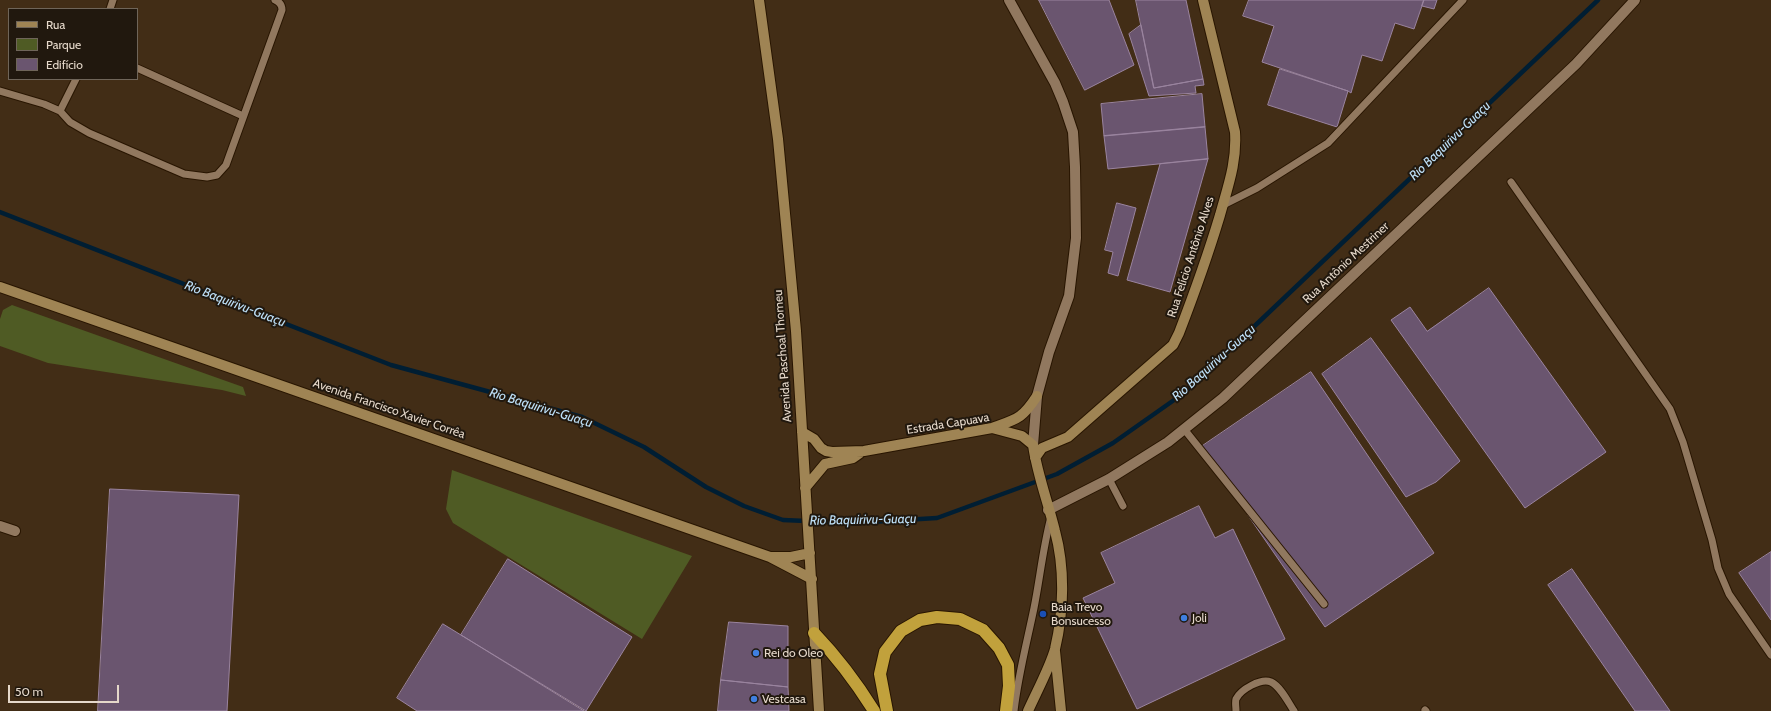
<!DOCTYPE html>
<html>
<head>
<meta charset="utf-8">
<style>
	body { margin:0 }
	#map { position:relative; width:1771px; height:711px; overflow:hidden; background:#422d16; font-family:Cabin,sans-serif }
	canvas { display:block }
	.legend { position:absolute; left:8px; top:8px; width:130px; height:72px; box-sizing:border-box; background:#21180e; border:1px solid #6f6559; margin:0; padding:5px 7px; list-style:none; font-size:12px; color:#e5d8ca }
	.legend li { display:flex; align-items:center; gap:8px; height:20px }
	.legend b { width:20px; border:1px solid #6f6559 }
	.scale { position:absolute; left:8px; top:685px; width:111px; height:18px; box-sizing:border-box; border:2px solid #e5d8ca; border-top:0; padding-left:5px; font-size:12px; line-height:14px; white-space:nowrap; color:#e5d8ca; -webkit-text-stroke:3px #21180e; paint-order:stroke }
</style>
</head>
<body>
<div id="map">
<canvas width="1771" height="711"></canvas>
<ul class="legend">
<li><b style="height:5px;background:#9f8454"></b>Rua</li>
<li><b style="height:11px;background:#4f5b24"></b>Parque</li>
<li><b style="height:11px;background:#6a556f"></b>Edifício</li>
</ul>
<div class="scale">50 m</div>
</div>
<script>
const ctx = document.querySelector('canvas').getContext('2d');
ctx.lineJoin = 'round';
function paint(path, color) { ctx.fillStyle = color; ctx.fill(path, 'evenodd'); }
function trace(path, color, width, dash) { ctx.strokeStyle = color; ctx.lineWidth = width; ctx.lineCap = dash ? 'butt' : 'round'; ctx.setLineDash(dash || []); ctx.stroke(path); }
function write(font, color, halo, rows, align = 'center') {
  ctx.font = font + ' Cabin,sans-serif'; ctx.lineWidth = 4; ctx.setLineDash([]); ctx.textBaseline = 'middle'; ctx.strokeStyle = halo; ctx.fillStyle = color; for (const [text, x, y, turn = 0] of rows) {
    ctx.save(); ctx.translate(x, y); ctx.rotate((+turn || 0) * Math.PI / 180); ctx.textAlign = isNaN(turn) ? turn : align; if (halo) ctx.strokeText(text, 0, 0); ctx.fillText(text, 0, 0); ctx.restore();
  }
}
const green = new Path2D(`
	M12,305L243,387L246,396L222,390L48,363L0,346V319L3,310Z
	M452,470L692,556L642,639L453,523L446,509Z`);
const stream = new Path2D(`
	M0,212L391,365L582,417L644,447L706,487L744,506L783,520L854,523L937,518L1057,474L1113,443L1184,393L1598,0`);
const building = new Path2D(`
	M1039,0H1109L1134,65L1085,90Z
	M1136,0H1186L1203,79L1154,88Z
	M1249,0H1424L1414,29L1395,23L1382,61L1362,55L1351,93L1348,91L1262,62L1274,26L1243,16Z
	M1424,0H1437L1434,9L1422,6Z
	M1141,25L1154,88L1203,79L1204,85L1195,86L1196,93L1149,96L1129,34Z
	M1280,69L1348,91L1337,127L1268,105Z
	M1202,94L1205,127L1104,136L1101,104Z
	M1205,127L1208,159L1108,169L1104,136Z
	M1208,159L1170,292L1127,280L1160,164Z
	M1117,203L1136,208L1118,276L1108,273L1113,252L1105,250Z
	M1489,288L1606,452L1525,508L1391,320L1410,307L1427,331Z
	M1371,338L1460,461L1436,482L1406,497L1322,374Z
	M1311,372L1434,553L1325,627L1201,447Z
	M110,489L239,495L227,711H98Z
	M1199,506L1215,538L1233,529L1285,639L1137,709L1083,598L1115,583L1101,553Z
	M1771,552V620L1739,573Z
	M508,559L632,637L586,711L461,635Z
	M1572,569L1670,711H1635L1548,585Z
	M729,622L788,626V687L721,680Z
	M443,624L461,635L584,711H417L397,698Z
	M721,680L788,687L789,711H718Z`);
const lane = new Path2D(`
	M110,9L113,0
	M137,68L243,116
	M0,91L44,104L60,111L70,122L89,133L184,174L207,177L217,175L226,165L282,10C282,5 280,2 275,0
	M60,111L76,79
	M1511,182L1670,409L1683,442L1712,540L1718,568L1729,594L1771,655
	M1223,205L1257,188L1328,143L1463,0
	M1184,429L1324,604
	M1109,479L1123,506
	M1425,710L1426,711
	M1014,711C1018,676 1027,642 1034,608C1040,578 1043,547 1051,517
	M1236,711C1236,707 1235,702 1236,699C1241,689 1261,678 1271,682C1281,687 1288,702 1294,711`);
const street = new Path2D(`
	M1009,0L1055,83L1063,102L1073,132L1075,167L1076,238L1069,296L1049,352L1037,396L1033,445
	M1048,510L1109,479L1168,442L1223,398L1576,64L1635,0
	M0,526L15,531`);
const secondary = new Path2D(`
	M759,0L778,139L796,331L819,711
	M0,287L770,557L812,579
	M992,428C1017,419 1022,419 1037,396
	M802,432L814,439L821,448L826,451L832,452L864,451L992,428L1022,436L1033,445C1037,474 1048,502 1055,531C1065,568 1064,611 1055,649C1050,667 1036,693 1028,711
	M1035,458L1042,448L1068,437L1173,345L1179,333C1194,294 1208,255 1220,215C1228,186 1237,162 1235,132L1203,0
	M805,488L825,464L853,458L860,453
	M772,557H791L810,553
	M1055,651L1061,711`);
const highway = new Path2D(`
	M814,633C837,657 856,682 874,711
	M887,711L880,674L885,652L901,631L920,620L937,617L960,619L983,630L999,648L1008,665L1009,686L1006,711`);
const markers = [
	[1043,614,4,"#1a4fb4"],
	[1184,618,4,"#3f7fe0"],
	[756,653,4,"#3f7fe0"],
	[754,699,4,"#3f7fe0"]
];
const streetNames = [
	["Rua Felício Antônio Alves",1191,257,-72],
	["Rua Antônio Mestriner",1346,263,-43],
	["Avenida Paschoal Thomeu",783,356,-94],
	["Avenida Francisco Xavier Corrêa",389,409,19],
	["Estrada Capuava",948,424,-9]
];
const poiNames = [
	["Baia Trevo",1051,607],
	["Bonsucesso",1051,621],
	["Joli",1192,618],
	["Rei do Oleo",764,653],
	["Vestcasa",762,699]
];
const waterNames = [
	["Rio Baquirivu-Guaçu",1450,141,-44],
	["Rio Baquirivu-Guaçu",235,304,21],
	["Rio Baquirivu-Guaçu",1214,363,-42],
	["Rio Baquirivu-Guaçu",541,408,17],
	["Rio Baquirivu-Guaçu",863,520,-1]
];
paint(green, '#4f5b24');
trace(stream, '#001e33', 4.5);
paint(building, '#6a556f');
trace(building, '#9a849f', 1);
trace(lane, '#281500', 9);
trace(street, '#281500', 12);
trace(secondary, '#281500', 12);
trace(highway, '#281500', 14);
trace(lane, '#91785f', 7);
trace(street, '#91785f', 10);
trace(secondary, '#9f8454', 10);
trace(highway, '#c1a13c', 12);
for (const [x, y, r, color] of markers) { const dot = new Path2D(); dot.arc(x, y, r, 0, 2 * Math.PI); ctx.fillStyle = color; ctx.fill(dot); trace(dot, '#21180e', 1.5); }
write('12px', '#e5d8ca', '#21180e', streetNames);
write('12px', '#e5d8ca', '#21180e', poiNames, 'left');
write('italic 13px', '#bee0f8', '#21180e', waterNames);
</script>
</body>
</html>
